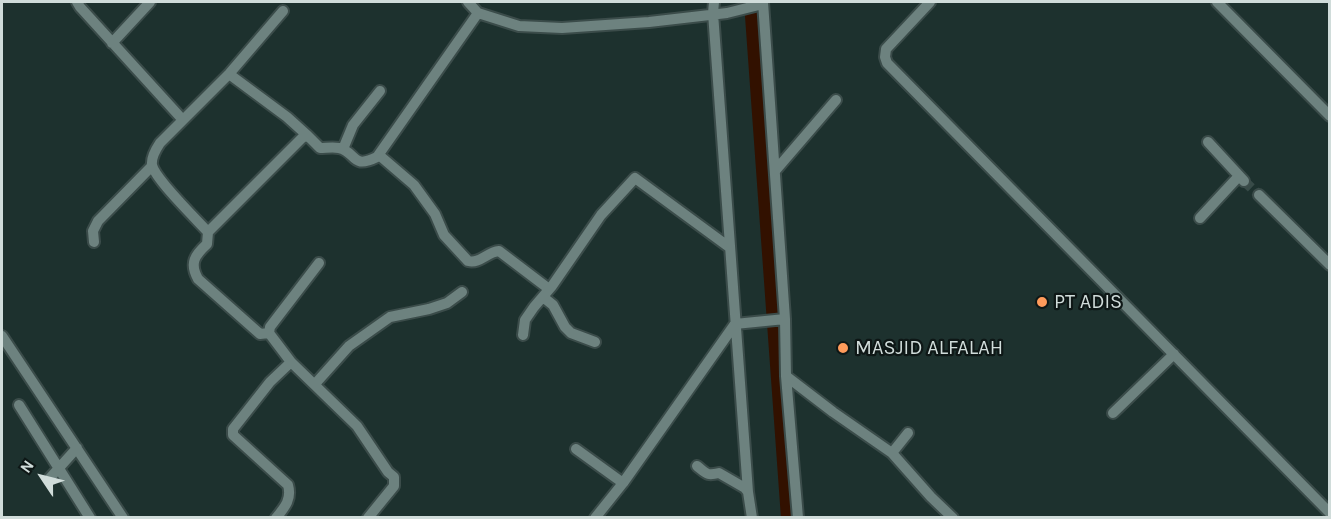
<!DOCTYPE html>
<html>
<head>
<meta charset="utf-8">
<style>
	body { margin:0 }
	#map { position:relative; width:1331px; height:519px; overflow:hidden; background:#1d312e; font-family:Karla,sans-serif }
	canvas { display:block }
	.frame { position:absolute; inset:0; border:3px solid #d0dcda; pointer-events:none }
	.north { position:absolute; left:12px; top:447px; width:60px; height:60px; -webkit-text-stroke:4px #0e1716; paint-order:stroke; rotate:305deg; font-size:16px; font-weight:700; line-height:24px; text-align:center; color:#d0dcda }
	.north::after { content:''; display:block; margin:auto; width:21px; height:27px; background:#d0dcda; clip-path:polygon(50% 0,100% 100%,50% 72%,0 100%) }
</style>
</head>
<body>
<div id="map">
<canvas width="1331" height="519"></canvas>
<div class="frame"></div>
<div class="north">N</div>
</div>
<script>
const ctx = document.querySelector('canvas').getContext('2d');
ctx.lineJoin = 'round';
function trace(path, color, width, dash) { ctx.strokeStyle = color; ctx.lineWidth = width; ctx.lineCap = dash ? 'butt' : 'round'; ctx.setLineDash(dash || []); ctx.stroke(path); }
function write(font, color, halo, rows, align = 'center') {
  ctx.font = font + ' Karla,sans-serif'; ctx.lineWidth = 4.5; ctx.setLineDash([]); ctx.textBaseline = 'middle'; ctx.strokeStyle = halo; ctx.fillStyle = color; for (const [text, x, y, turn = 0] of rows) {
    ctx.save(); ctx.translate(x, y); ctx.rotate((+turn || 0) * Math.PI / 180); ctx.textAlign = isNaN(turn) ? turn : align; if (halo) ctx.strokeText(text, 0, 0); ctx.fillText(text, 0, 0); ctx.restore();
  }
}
const river = new Path2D(`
	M754,2L791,518`);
const minorTunnel = new Path2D(`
	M1244,181L1259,195`);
const minor = new Path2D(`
	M77,2L80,7L182,119
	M468,2L478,13L519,26L562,28L649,22L727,13L763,4
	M714,2L713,13L748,492L752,518
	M763,2L785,319L786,376L798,518
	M930,2L886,49L885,57L887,63L1330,513
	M1217,2L1330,116
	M112,43L150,2
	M229,74L287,117L308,136
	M1208,142L1244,181
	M343,149L353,125L380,91
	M379,155L414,185L435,214L444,235L468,261C480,264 487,252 499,251L549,289
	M775,171L836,100
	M1259,195L1330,265
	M1200,218L1239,176
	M208,232C197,220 155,179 152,165C151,157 156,149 160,143L229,74L283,11
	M94,242L93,231L98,221L152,166
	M319,263L270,327L269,333L291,362L357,426L388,472L394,477V486L368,518
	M543,297L553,305L565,327L571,333L595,342
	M269,333L260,334L198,279C189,263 195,255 207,244L208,232L303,137L308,136L320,148C326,148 333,147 339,148C357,152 351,170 377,157L478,13
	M523,335L525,320L534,307L552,286L601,215L635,178L729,247
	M2,336L123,518
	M786,376L833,412L892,453L931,497L953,518
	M315,384L349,346L390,317L429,309L447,303L462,292
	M19,405L90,518
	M1113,413L1174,354
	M576,449L623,483
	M892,453L908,433
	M697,466C707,474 707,476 719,473L745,488L748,492
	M49,479L77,448
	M276,518C285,507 292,499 288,485L233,435V429L270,382L291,362
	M595,518L623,483L735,324L785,319`);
const markers = [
	[1042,302,6,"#ff9b5b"],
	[843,348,6,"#ff9b5b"]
];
const poiNames = [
	["PT ADIS",1054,302],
	["MASJID ALFALAH",855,348]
];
trace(river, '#321100', 20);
trace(minorTunnel, '#384b48', 10, [10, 5]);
trace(minor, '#3b4c4a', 14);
trace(minor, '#6d827f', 10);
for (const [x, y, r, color] of markers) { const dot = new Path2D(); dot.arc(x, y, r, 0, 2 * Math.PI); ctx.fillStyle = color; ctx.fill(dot); trace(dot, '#0e1716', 2); }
write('20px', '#d0dcda', '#0e1716', poiNames, 'left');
</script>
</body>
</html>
